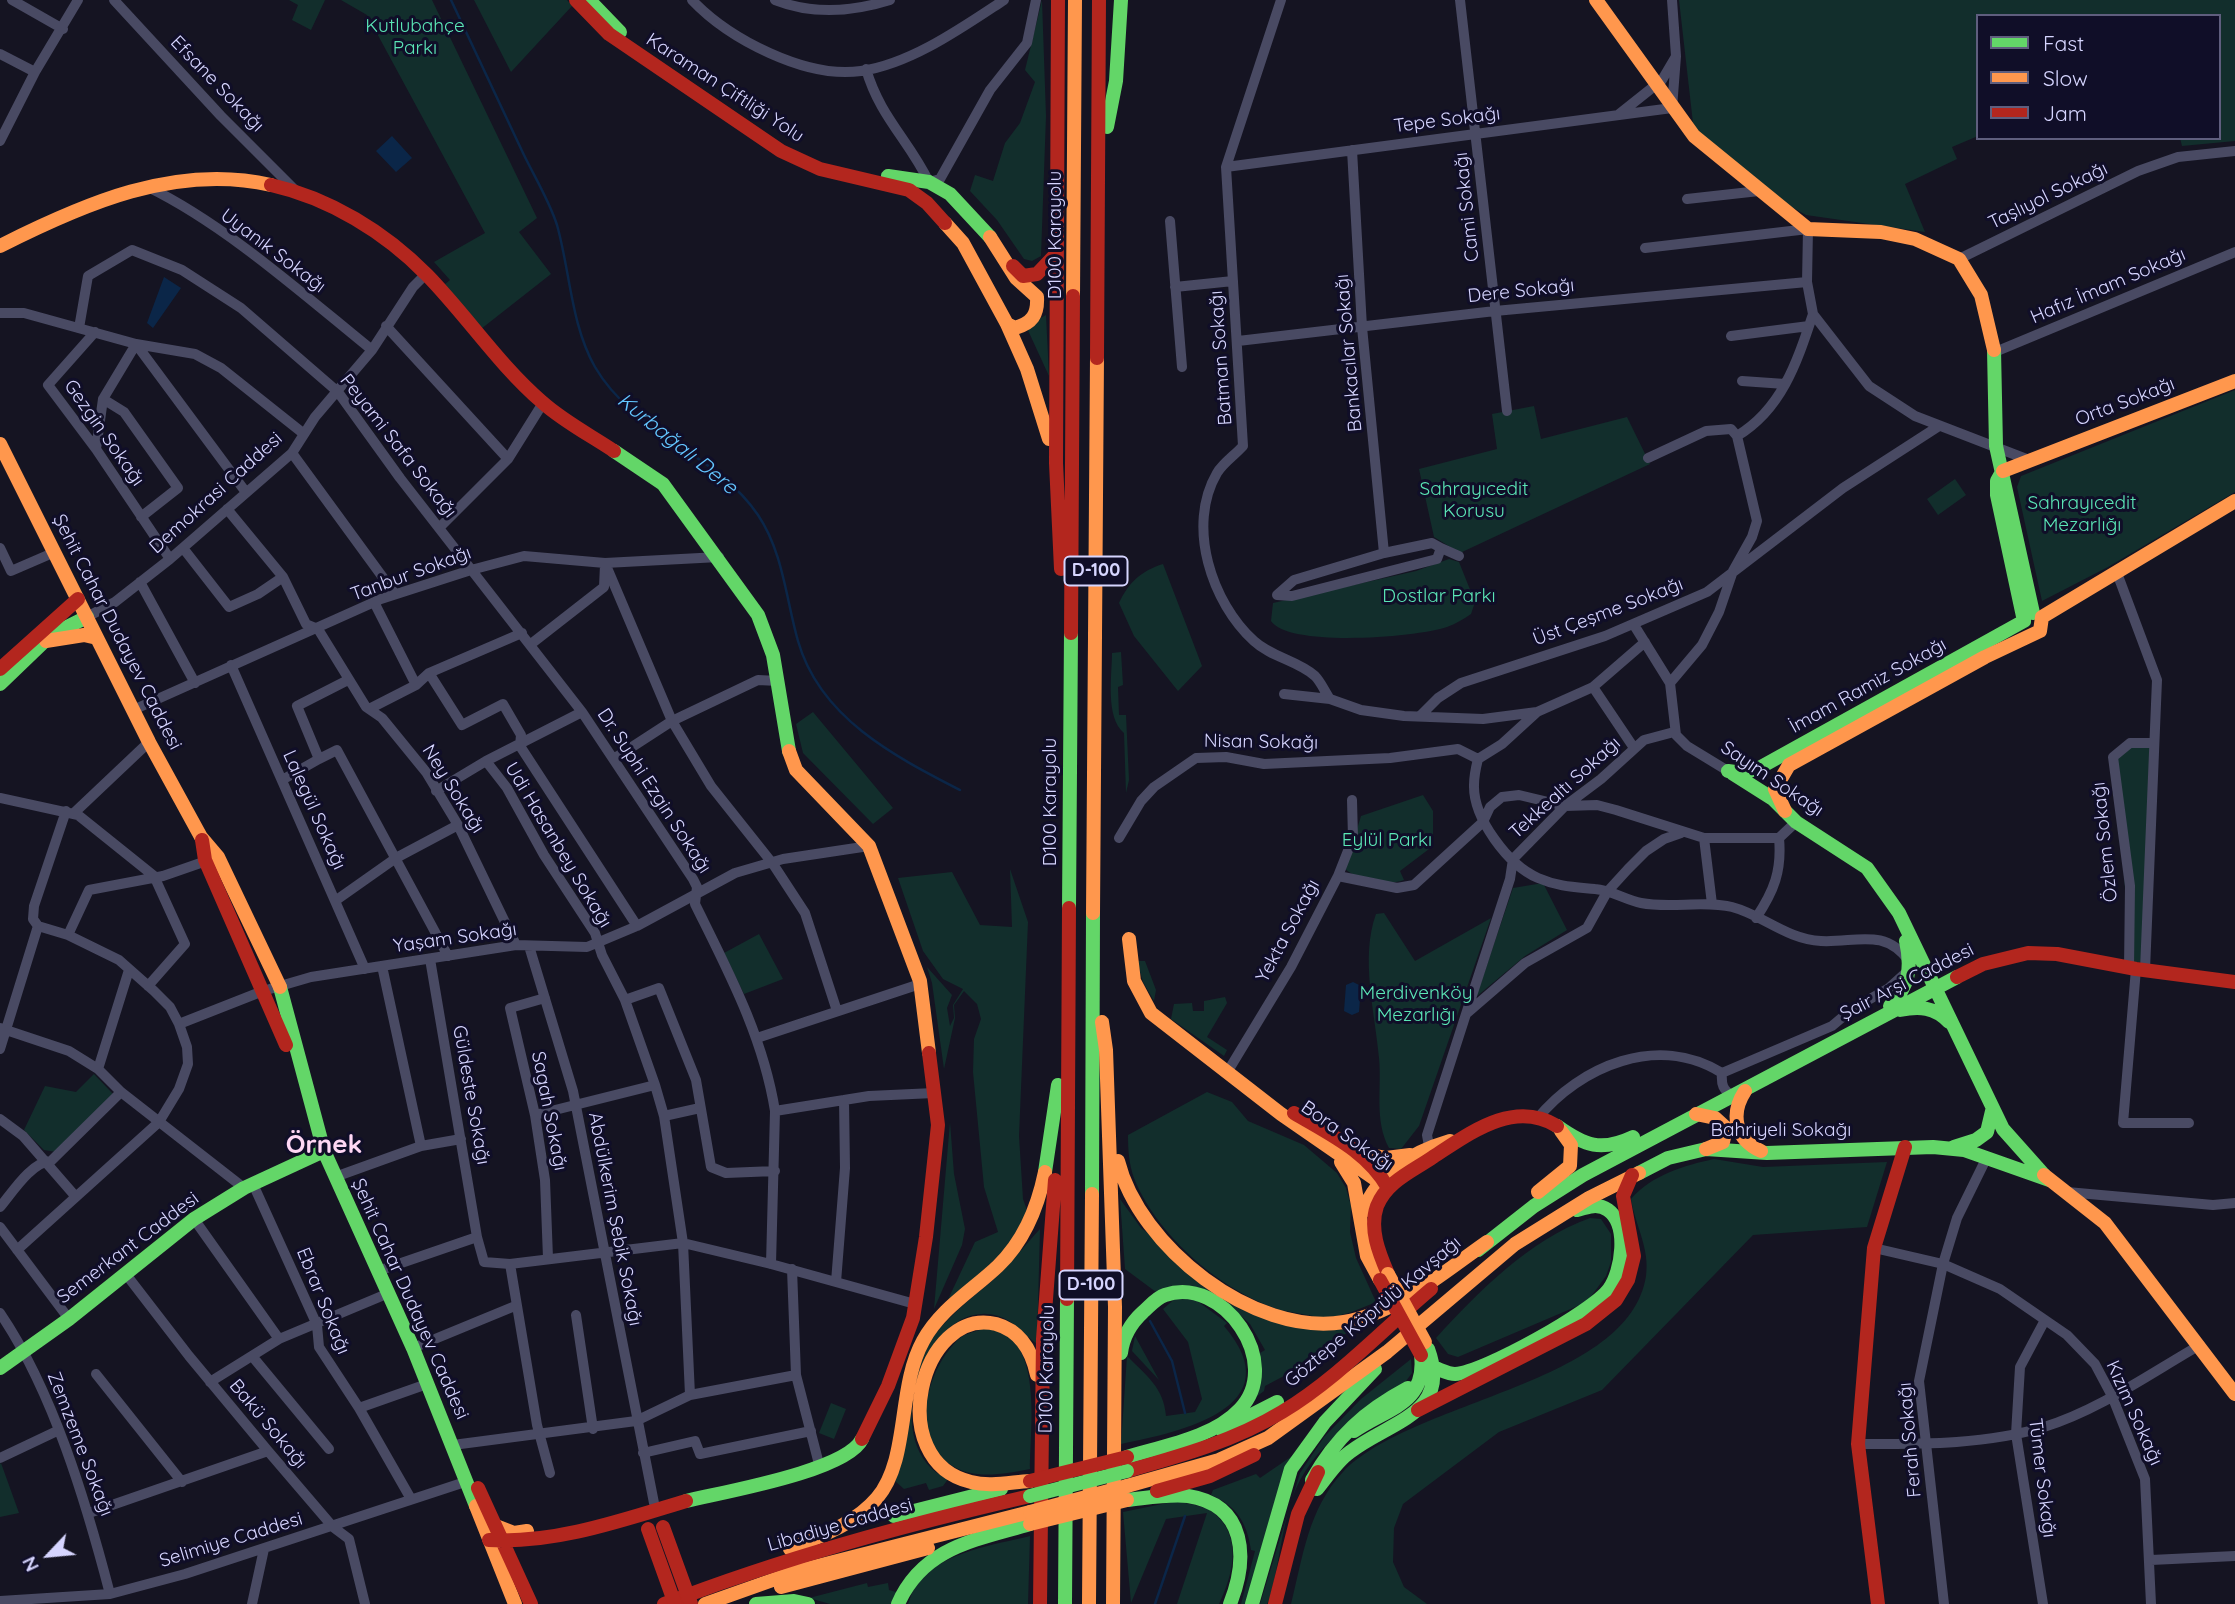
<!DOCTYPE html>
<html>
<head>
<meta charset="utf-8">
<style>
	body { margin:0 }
	#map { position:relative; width:2235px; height:1604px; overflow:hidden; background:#151422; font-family:Quicksand,sans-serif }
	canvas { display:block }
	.legend { position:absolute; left:1976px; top:14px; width:245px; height:126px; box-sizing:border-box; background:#100e28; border:2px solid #5f5e7e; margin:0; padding:9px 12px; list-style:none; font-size:21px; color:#d6d5ff }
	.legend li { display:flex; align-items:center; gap:14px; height:35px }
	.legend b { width:35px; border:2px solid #5f5e7e }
	.north { position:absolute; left:14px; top:1520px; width:70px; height:70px; -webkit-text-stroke:5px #100e28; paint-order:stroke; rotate:244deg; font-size:19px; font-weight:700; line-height:28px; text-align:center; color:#d6d5ff }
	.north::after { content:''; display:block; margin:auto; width:24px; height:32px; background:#d6d5ff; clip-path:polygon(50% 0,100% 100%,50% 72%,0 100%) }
</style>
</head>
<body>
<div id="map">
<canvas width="2235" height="1604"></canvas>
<ul class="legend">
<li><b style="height:9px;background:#63d668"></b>Fast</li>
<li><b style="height:9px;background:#ff974d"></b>Slow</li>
<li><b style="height:9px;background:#b3261e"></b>Jam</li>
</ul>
<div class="north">N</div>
</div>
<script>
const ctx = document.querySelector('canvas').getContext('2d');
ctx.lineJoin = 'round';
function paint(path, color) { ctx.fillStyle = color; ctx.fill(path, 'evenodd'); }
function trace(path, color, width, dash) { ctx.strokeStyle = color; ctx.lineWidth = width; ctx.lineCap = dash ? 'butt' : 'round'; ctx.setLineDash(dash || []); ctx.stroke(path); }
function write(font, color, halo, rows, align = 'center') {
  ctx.font = font + ' Quicksand,sans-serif'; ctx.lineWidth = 6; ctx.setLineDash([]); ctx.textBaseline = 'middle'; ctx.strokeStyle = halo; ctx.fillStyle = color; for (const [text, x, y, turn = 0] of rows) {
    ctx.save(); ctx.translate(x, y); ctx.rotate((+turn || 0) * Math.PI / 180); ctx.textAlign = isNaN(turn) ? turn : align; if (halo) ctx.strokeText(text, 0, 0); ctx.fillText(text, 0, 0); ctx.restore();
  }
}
const green = new Path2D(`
	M289,0H325L311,30L292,20L298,5Z
	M341,0H432L537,218L519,232L551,274L481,329L444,285L450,280L434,262L485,233L367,15Z
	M474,0H567L572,6L511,72Z
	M1042,0L1046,116L1041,256L1032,261L1024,259L997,220L970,191L975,175L993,181L1005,143L1020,123L1035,82L1025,70Z
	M1679,0H2235V141L2182,146L2180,138H2219V16H1978V136L1952,147L1957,159L1905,184L1925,232L1806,215L1790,206L1698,131L1693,123Z
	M1046,315L1049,376L1026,326Z
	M2235,390V492L2108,567L2042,601L2017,487L2021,476Z
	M1534,406L1541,439L1627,417L1650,464L1460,553L1434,537L1419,469L1497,449L1492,414Z
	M1955,479L1966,495L1938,515L1927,499Z
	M1449,559L1459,562L1475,602L1471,614C1464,619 1455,624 1447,627C1418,637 1289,648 1271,621L1273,603L1416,571Z
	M1163,564L1202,666L1178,691L1134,636L1119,603C1129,582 1141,571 1163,564Z
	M1121,652L1123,685L1118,687L1119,715H1126L1129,780L1126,793L1124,733C1105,717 1112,676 1112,653Z
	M813,712L893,808L873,824L803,753L796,724Z
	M2152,746L2143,962H2130L2116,758L2131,747Z
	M1423,795L1433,811V846L1400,871L1404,880C1387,886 1359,881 1345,869L1361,816Z
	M1010,869L1028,922L1019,1136L1023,1199L1029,1216L1018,1237L944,1308L975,1242L998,1232L984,1187L973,1072L974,1039L981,1019L977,1004L964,991L954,1005L955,1018L944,1069L932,983L927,967L952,995L947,1008L950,1026L954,1018L953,1005L963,989L943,979L923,951L898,878L952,872L980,925L1012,927Z
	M1543,883L1567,930L1525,956L1476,997L1513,888Z
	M1384,913L1415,961L1491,918L1419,1126L1401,1149L1389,1148C1374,1120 1382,1089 1379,1058C1375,1012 1360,958 1376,914Z
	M759,934L783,979L744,994L724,953Z
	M1137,961H1145L1156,990L1154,1001L1143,982Z
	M1225,997L1227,1003L1207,1037L1227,1050L1224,1056L1171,1019L1174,1004L1192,1003L1193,1011H1204V1001Z
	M94,1074L113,1094L56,1152L44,1150L24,1130L45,1086L76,1092Z
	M1207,1092L1232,1102L1248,1121L1304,1145L1337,1173L1346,1188L1351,1206L1350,1232L1356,1258L1376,1302C1359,1309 1343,1317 1325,1317C1250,1318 1160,1245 1134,1178C1129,1164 1128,1150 1128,1135Z
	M950,1122L954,1174L965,1229L962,1245L934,1309Z
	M1714,1159L1763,1167L1887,1162L1867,1227L1753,1235L1602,1390L1499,1432L1403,1504L1394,1528L1393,1562L1404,1587L1427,1604H1291C1303,1557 1308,1509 1343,1472C1413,1399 1629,1385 1646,1276C1650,1248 1635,1225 1631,1199C1651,1175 1686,1165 1714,1159Z
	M1120,1199L1141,1228L1237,1302L1362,1325L1336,1339L1297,1369L1265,1386L1264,1391L1256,1397L1260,1353L1265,1350L1250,1324L1225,1302L1156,1292L1125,1269Z
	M1590,1218L1601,1219L1611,1234V1262L1606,1276L1587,1302L1458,1357L1448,1354L1436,1338C1478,1292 1529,1240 1590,1218Z
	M1040,1229L1037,1344C1025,1335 1013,1320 998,1316C927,1294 873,1447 948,1479L943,1486L929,1490L926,1483L904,1489L895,1481C906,1448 900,1413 910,1380C924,1336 958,1309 992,1281C1009,1266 1024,1246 1040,1229Z
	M1176,1298L1196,1300L1227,1323L1224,1326C1294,1408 1180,1432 1121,1444L1127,1356C1146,1375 1164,1388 1166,1416L1195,1412L1202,1399L1188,1342L1163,1309Z
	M985,1328C991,1330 1001,1331 1006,1334C1041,1358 1030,1433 1030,1469C1004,1474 974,1480 951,1465C908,1437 927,1367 960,1338C966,1333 978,1331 985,1328Z
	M1135,1336L1159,1380L1132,1351Z
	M1411,1359L1412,1373L1406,1381C1363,1414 1310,1445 1292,1499C1281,1532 1279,1567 1269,1600L1267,1604H1260L1300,1473L1324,1437L1361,1399Z
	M831,1403L846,1409L834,1439L819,1433Z
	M1295,1454L1246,1604H1241L1255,1551L1251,1550C1247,1523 1237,1506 1211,1495L1213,1490L1256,1474L1260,1478Z
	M1,1463L19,1513L0,1517V1464Z
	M1177,1501C1188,1504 1206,1506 1214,1513C1243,1538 1233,1574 1219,1604H1177L1207,1513L1166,1519L1131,1603L1123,1512Z
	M1030,1536L1028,1604H908C911,1596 914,1586 919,1580C947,1551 994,1545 1030,1536Z
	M867,1583L868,1587L888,1583L889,1590L896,1592L893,1604H830L809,1598Z`);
const water = new Path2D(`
	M392,136L412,158L396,172L376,151Z
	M164,277L181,288L153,328L147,323Z
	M1353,982L1361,986L1359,1012L1352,1015L1344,1011L1346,985Z`);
const stream = new Path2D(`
	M451,0C475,51 499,102 523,153C534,176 549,200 557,225C570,271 571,325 595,367C634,434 716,453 758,515C783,552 786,599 798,641C820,718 894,756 960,790
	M1150,1321L1172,1361L1185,1413
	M1155,1604L1185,1516`);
const street = new Path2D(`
	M12,0L63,29
	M114,0L221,116L296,191
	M692,0C729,39 806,79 861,71C911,64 963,27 1004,0
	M775,0C813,15 852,12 890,0
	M1281,0L1226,167L1243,446C1235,455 1223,463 1217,473C1186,526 1212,603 1254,641C1271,657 1299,661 1315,676C1321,682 1325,692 1330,699
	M1460,0L1507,411
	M0,54L35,72
	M866,69C880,117 908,139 929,182L940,179L990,90L1027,43L1036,0
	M1618,115L1662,80L1675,58
	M0,141L35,72L78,0
	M1352,150L1362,327L1384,553L1294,580L1277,595L1292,596L1437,559L1441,548L1432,543L1384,553
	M1226,167L1672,108L1676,56L1672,0
	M148,187C226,225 304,295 372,350
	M1687,199L1759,191
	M1170,221L1182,367
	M1645,248L1808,229L1807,282L1813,314L1869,386L1915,416L2029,460
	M1959,259L2138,171L2178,157L2235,151
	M1175,287L1233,281
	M0,313H24L136,344L245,491
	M386,326L508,459
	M79,328L88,276L132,250L182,270L241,308L338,392L400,478L582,712L693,879L697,887L695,904C728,971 763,1036 775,1111L771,1264
	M95,332L48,385L96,449L170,559
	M1731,336L1809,326
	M1238,341L1495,311L1807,282
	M1995,352L2235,252
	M1742,381L1785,384
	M103,399L124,412L178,488L141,517
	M96,449L103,399L136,344L195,354L221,368L304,434
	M292,453L395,594
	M1648,458L1706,431L1731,429L1737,436
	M227,509L283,577L306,624L318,629L366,707L382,718L426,772L458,825L516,945
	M439,528L508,459L543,403
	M0,548L11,571L55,552
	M183,548L229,607L258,594L283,577
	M1441,548L1459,556
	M605,563L672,721L711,786L773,864L805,913L837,1011
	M2117,573L2157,680L2145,970
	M140,582L195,683
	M374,602L416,685
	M87,617L115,602L170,559L292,453L315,417L372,350L413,287L426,274
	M1634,625L1670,683L1676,735L1687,746L1728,771
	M1645,642L1593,687L1537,712L1502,744L1478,759C1476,767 1474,776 1474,785C1473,818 1508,865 1538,878C1559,887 1574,887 1595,889C1611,890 1626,900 1641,903C1671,909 1702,900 1732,907C1763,915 1786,939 1821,941C1855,943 1884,927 1909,961
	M531,644L604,587L605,565
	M231,665L365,969
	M429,673L462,725L503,704L521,735L520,746L637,926
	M1670,683L1702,645L1719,612L1733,571L1752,537L1757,521L1737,436C1782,409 1797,362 1813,314
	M1593,687L1634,748
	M1284,694L1330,699L1361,710L1404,716L1483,719L1537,712
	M369,709L416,685L429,673L522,633
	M133,710L381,599L471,570L524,556L605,563L719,557
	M1420,716L1438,698L1461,683L1605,636L1707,592L1843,488L1939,426
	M615,758L672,721L758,680L778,681
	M319,759L337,750L448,956
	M486,761L507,788L544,855L595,933L602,955L625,1000L655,1085L664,1116L683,1243L690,1395
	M282,780L319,759L297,706L348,680
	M436,791L486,761L582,712
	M0,798L78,815L154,876L185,944L148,986
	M74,813L149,742
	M1119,838L1141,801L1154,787L1196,758L1226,757L1264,764L1390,758L1458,749L1478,759
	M1704,838L1712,904
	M1338,876L1397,888L1414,885L1483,822L1490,807L1502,797L1519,795L1565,806L1597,805L1616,810L1704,838H1779
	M335,901L396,858L458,825
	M1756,918C1774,891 1782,871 1779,838L1796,822
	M68,935L89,890L163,876L212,859
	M529,946L573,1091L654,1503
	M430,959L477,1237
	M382,966L421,1146
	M2129,968L2130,886L2113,757L2130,743H2153
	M2136,969L2123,1123H2189
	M545,998L510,1008L535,1115L545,1180L548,1258
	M625,1000L659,988L696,1080L711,1167L726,1173L775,1171
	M1466,1014L1510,879L1513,859L1565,806L1601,779L1644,740L1674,732
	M179,1024L263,991L311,977L516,945L587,947L637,926L735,873L783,859L869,846
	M0,1028L69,1051L98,1069L121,1092L244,1188
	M757,1038L920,984
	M0,1049L38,926L33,919L34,906L66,811
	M98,1069L129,970
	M1228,1071L1291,967L1338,876L1353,838L1352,800
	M1733,1096C1723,1090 1721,1085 1722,1073L1832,1026L1851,1010L1889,988L1909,970
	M844,1100L869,1096L934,1093
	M775,1111L844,1100L845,1168L836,1282
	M535,1115L655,1085
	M664,1116L700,1108
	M0,1119L23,1136L76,1197
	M1537,1119C1580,1066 1658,1033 1722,1073
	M1429,1146L1427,1135L1466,1014L1525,963L1587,928L1607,892L1628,869L1646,851L1664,839L1681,833
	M335,1177L421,1146L461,1139
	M253,1184L317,1325L319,1347L359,1408L411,1499
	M2067,1192L2213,1205L2235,1203
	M0,1207C12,1193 31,1162 51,1161L121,1092
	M194,1219L279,1339
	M0,1227L69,1319
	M1874,1248L1943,1264L2000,1289L2067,1335L2095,1364L2112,1396L2145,1479L2151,1604
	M17,1250L159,1122L179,1089L188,1064L187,1047L179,1024L170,1007L154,991L119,960L68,935L38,926
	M510,1264L537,1425L550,1473
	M792,1269L796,1375L820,1468
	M378,1271L477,1237L484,1262L510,1264L683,1243L771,1264L915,1304
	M125,1273L189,1356L268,1451L333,1527L349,1539L365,1604
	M0,1313C53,1391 86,1502 110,1594
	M576,1315L593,1429
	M413,1348L515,1306
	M252,1356L329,1449
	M96,1374L182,1482
	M210,1382L279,1339L389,1293
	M359,1408L427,1384
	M1858,1444C1919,1444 1985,1445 2044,1427C2099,1410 2151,1373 2200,1345
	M453,1445L636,1421L690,1395L796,1375
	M643,1453L695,1441L700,1454L811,1431
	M0,1458L57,1431
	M89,1513L268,1451
	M2151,1560L2235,1556
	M0,1601L110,1594L185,1574L465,1482
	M252,1604L264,1549
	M1944,1604L1919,1381L1943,1264L1957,1218L1987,1157
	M2043,1604L2016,1434L2020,1367L2045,1320`);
const fast = new Path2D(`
	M589,0L620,32
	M1107,127L1116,81L1121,0
	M888,176L929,182L950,194L990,237
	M1994,350L1996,446L2033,613
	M614,451L663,484L758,615L773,655L789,751
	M0,684L51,635L87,617
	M1728,771L1742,773L1759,768L2024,621L1997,495V481L2002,472
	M1732,773L1773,799L1796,822L1867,868L1899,913
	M1069,908L1071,633
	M1899,913L2003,1129L2044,1175
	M280,987L324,1151L413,1348L476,1506
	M1890,1006C1909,986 1912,968 1906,941
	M1900,1010C1919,1006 1935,1007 1949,1022
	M1557,1126C1585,1146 1601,1152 1633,1137
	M1954,1147L1976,1140L1987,1132L1992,1111
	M1045,1172L1058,1085
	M1639,1173L1668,1158L1706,1149L1767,1153L1933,1147L1964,1150L2049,1180
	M1092,1194L1093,913
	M1478,1250L1534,1206L1583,1175L1957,977
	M1121,1353C1123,1336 1131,1323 1143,1312C1150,1306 1156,1298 1165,1295C1223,1275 1284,1363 1240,1409C1213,1438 1163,1446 1127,1457
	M0,1368L69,1319L194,1219L244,1188L324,1151
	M1435,1368C1441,1370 1449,1374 1455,1374C1483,1373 1593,1311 1609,1289C1622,1271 1629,1225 1608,1210C1598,1203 1587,1207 1577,1210
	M1222,1430L1277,1402
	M1354,1431C1387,1408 1427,1404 1421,1355
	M1312,1480C1336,1437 1365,1411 1408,1388
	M1317,1489C1327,1477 1337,1461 1350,1452C1390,1421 1452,1414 1428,1349
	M1127,1500C1147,1498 1167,1494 1188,1496C1247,1505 1248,1559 1230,1604
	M686,1501C723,1492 847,1471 862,1439
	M894,1516L1001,1489
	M756,1604L794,1601L808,1604
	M898,1604C923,1547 976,1540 1030,1524
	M1065,1604L1067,1299
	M1252,1604L1291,1469L1325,1422L1375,1369`);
const slow = new Path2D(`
	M1596,0L1694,136L1808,229L1881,232L1915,239L1959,259L1981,295L1994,350
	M945,223L963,243L1007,324
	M990,237L1016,278L1037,297C1038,315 1032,323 1015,328L1007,324
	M0,246C83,204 176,163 271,185
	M1073,296L1075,0
	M1007,324L1027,369L1049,439
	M0,444L149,742L201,837L218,857L280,987
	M2003,471L2235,381
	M2042,617L2235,501
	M46,641L84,635L97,638
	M789,751L796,770L869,846L920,981L929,1053
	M1785,811L1775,789L1789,765L1985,657L2040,631L2042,617
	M1093,913L1097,358
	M1129,939L1134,981L1151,1013L1281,1114L1388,1188
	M1102,1022L1106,1050L1115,1307L1113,1604
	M1745,1091C1730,1114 1735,1139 1761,1151
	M1696,1114L1715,1118L1726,1128L1723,1142L1706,1149
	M1357,1153L1386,1158L1410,1155
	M1118,1161C1139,1246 1253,1337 1344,1322C1397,1313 1444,1272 1487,1242
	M1341,1162L1354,1183L1367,1256L1380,1280
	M2044,1175L2105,1223L2235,1394
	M1538,1192L1570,1166L1571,1145L1561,1131
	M1362,1213C1379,1173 1409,1153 1450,1141
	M1030,1481C1011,1482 990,1487 971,1482C882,1461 921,1306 996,1324C1021,1331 1032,1351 1037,1375
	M1127,1486L1219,1460L1268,1438L1387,1352L1515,1244L1589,1198L1639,1173
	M476,1506L515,1604
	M496,1526L514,1533L527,1531
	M790,1549C820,1536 855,1524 877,1498C910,1459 897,1388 923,1341C940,1309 973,1290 998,1266C1024,1241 1038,1206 1045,1172
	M781,1587L928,1548
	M705,1604L798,1571L1030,1512
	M1089,1604L1092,1194`);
const jam = new Path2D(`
	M576,0L609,34L781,151L820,169L909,190L927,203L945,223
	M1058,0L1056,463L1061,569
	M271,185C329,198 385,232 427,275C467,316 499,365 542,402C563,421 590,435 614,451
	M1013,266L1023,276L1037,274L1055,255
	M1097,358L1099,0
	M1071,633L1073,296
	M0,669L78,599
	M202,840L205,860L286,1045
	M1957,977L1983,964L2028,953L2057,954L2136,969L2235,982
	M1294,1113C1329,1134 1367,1151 1388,1188
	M1388,1274C1379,1253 1369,1229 1377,1206C1387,1181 1413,1171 1433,1157C1469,1134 1513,1099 1557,1126
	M1067,1299L1069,908
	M1418,1410L1586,1324L1616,1300L1628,1280L1634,1256L1623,1196L1632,1175
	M862,1439L888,1386L913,1318L926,1237L938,1125L929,1053
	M1127,1471C1180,1456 1234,1441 1282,1412C1337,1379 1382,1330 1431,1289
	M478,1488L531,1604
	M1157,1491L1210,1476L1254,1455
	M489,1540C555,1544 623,1520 686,1501
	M664,1604C783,1558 905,1525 1030,1496
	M1040,1604L1043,1339L1055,1180
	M1275,1604L1298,1514L1318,1472
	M1878,1604L1858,1444L1874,1248L1905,1147`);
const fastBridge = new Path2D(`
	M1030,1496L1127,1471`);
const slowBridge = new Path2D(`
	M1388,1274L1425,1342
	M1030,1512L1127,1486
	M1030,1524L1127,1500`);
const jamBridge = new Path2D(`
	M1380,1280L1421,1355
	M1030,1481L1127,1457
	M663,1527L691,1604
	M648,1529L675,1604`);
const shields = [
	[1096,571,63],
	[1091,1285,63]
];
const shieldNames = [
	["D-100",1096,571],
	["D-100",1091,1285]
];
const parkNames = [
	["Kutlubahçe",415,26],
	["Parkı",415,48],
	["Sahrayıcedit",1474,489],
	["Korusu",1474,511],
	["Sahrayıcedit",2082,503],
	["Mezarlığı",2082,525],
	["Dostlar Parkı",1439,596],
	["Eylül Parkı",1387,840],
	["Merdivenköy",1416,993],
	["Mezarlığı",1416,1015]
];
const streetNames = [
	["Efsane Sokağı",217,84,46],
	["Karaman Çiftliği Yolu",725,88,33],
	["Tepe Sokağı",1447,120,-7],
	["Taşlıyol Sokağı",2048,196,-26],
	["Cami Sokağı",1467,207,-96],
	["D100 Karayolu",1055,235,-90],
	["Uyanık Sokağı",273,251,37],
	["Hafız İmam Sokağı",2108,286,-23],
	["Dere Sokağı",1521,291,-6],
	["Bankacılar Sokağı",1349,353,-95],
	["Batman Sokağı",1221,358,-94],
	["Orta Sokağı",2125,402,-21],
	["Gezgin Sokağı",104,433,55],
	["Peyami Safa Sokağı",398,446,52],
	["Demokrasi Caddesi",216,493,-42],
	["Tanbur Sokağı",411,574,-20],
	["Üst Çeşme Sokağı",1608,612,-21],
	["Şehit Cahar Dudayev Caddesi",117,632,63],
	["İmam Ramiz Sokağı",1868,686,-29],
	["Nisan Sokağı",1261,742,1],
	["Sayım Sokağı",1772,779,34],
	["Tekkealtı Sokağı",1565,788,-42],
	["Ney Sokağı",453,789,58],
	["Dr. Suphi Ezgin Sokağı",654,791,57],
	["D100 Karayolu",1050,802,-90],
	["Lalegül Sokağı",314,810,66],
	["Özlem Sokağı",2105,842,-96],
	["Udi Hasanbey Sokağı",558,845,59],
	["Yekta Sokağı",1288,931,-62],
	["Yaşam Sokağı",455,938,-8],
	["Şair Arşi Caddesi",1907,982,-27],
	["Güldeste Sokağı",471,1095,80],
	["Sagah Sokağı",549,1111,79],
	["Bahriyeli Sokağı",1781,1130],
	["Bora Sokağı",1347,1136,35],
	["Abdülkerim Şebik Sokağı",615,1219,79],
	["Semerkant Caddesi",128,1248,-37],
	["Şehit Cahar Dudayev Caddesi",410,1299,66],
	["Ebrar Sokağı",323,1301,68],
	["Göztepe Köprülü Kavşağı",1373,1312,-40],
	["D100 Karayolu",1047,1369,-89],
	["Kızım Sokağı",2134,1413,66],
	["Bakü Sokağı",268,1424,50],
	["Ferah Sokağı",1910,1440,-95],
	["Zemzeme Sokağı",80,1444,69],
	["Tümer Sokağı",2042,1478,83],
	["Libadiye Caddesi",840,1525,-16],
	["Selimiye Caddesi",231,1540,-17]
];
const waterNames = [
	["Kurbağalı Dere",677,444,39]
];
const districtNames = [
	["Örnek",324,1145]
];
paint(green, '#122e2c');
paint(water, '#0b2648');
trace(stream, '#0b2648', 2.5);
trace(street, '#494a63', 10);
trace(fast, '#63d668', 14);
trace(slow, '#ff974d', 14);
trace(jam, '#b3261e', 14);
trace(fastBridge, '#63d668', 14);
trace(slowBridge, '#ff974d', 14);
trace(jamBridge, '#b3261e', 14);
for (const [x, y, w] of shields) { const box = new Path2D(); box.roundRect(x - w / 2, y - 14.5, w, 29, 5); ctx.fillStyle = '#100e28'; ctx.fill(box); trace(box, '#d6d5ff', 2); }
write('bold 18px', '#d6d5ff', null, shieldNames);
write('19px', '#5be6b6', '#100e28', parkNames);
write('19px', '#d6d5ff', '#100e28', streetNames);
write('italic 21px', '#63c6ff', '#100e28', waterNames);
write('bold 26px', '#ffd7f4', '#100e28', districtNames);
</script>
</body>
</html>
